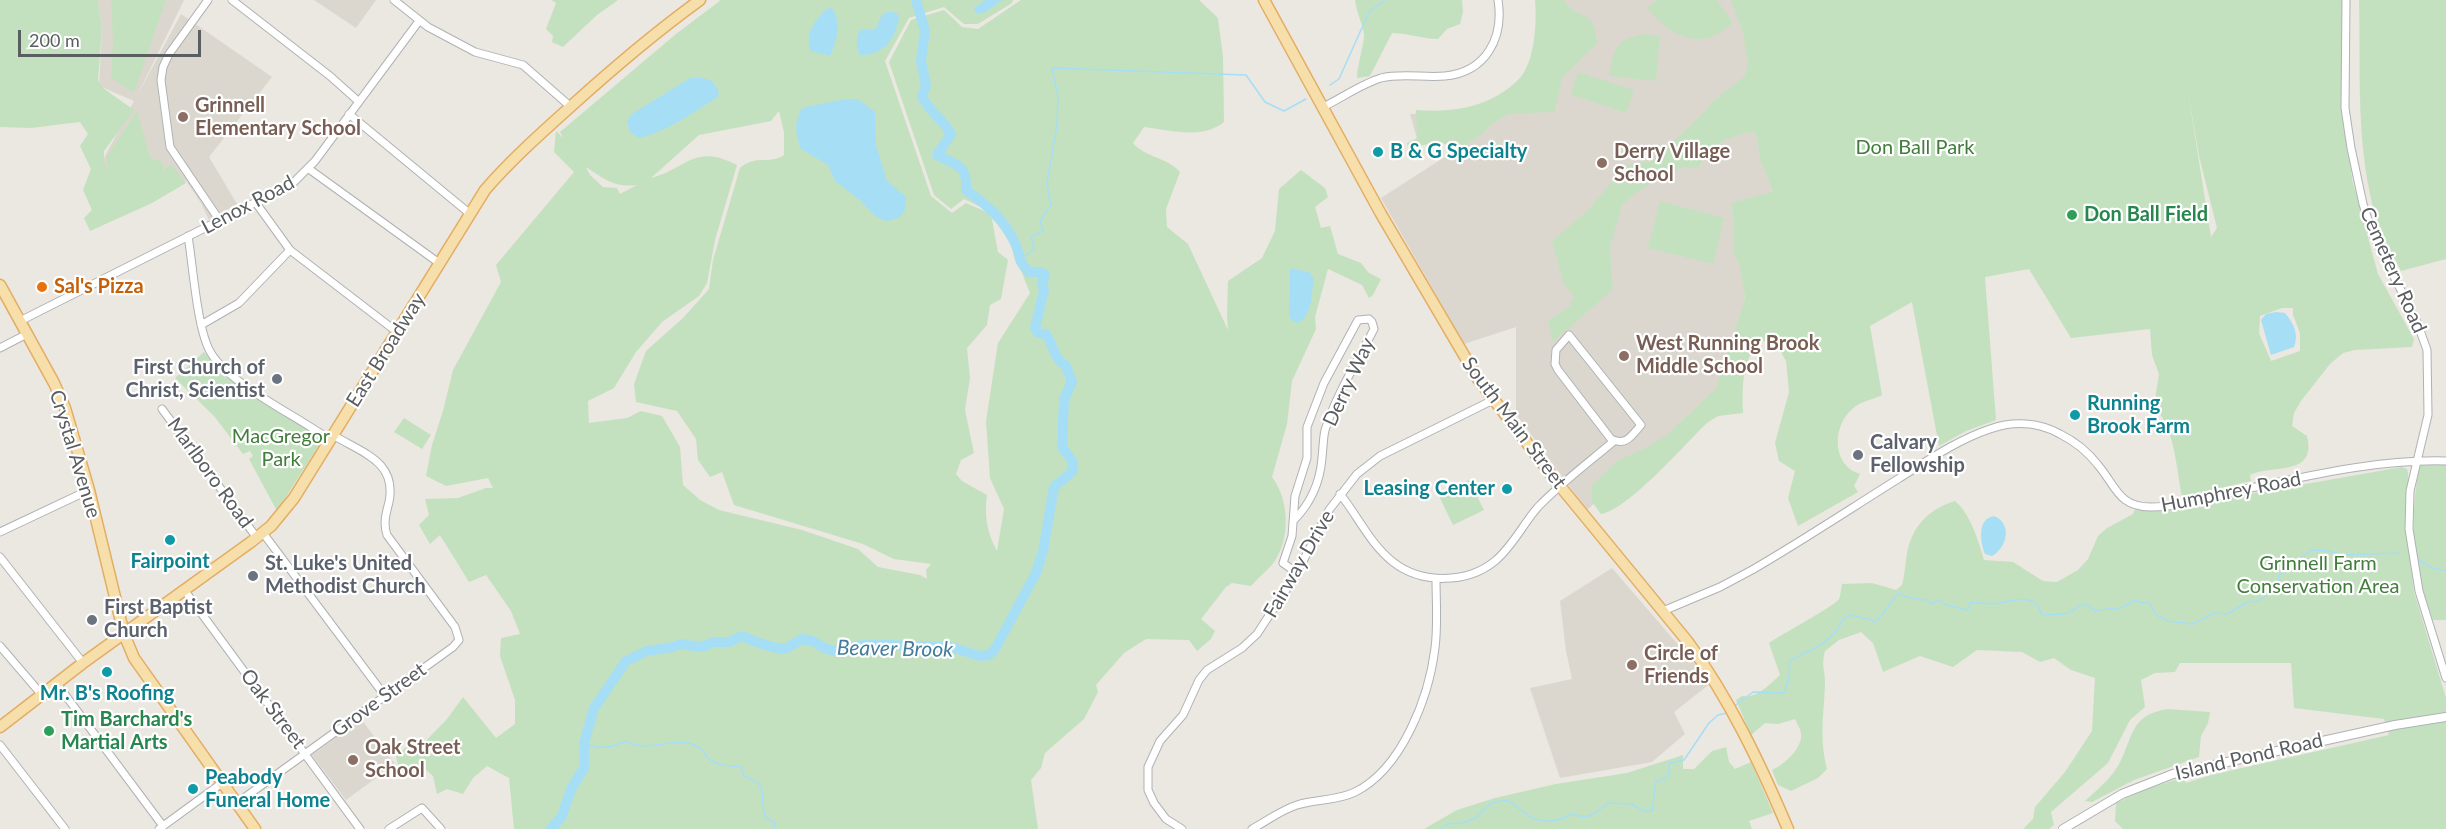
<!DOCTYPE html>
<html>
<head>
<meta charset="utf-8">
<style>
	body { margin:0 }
	#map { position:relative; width:2446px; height:829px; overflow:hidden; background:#ebe7e1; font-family:Lato,sans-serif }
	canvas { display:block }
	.scale { position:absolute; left:18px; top:30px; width:183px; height:27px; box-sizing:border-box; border:3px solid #5a5e60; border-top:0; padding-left:8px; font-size:18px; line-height:21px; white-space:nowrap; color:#5a5e60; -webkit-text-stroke:4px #fff; paint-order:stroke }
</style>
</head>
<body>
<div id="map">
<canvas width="2446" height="829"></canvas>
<div class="scale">200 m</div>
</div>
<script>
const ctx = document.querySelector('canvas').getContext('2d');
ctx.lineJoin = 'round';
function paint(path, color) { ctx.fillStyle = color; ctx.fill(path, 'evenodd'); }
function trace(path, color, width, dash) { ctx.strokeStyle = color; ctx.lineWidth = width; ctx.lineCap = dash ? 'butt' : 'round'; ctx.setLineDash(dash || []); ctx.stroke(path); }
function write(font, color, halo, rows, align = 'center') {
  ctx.font = font + ' Lato,sans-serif'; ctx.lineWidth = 4.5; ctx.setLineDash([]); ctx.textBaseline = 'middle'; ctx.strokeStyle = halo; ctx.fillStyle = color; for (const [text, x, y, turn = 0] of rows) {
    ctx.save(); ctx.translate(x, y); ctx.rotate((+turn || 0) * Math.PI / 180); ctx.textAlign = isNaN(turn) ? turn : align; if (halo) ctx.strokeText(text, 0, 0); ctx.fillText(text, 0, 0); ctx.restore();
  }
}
const education = new Path2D(`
	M98,0H184L137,96L181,14L272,77L209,157L237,204L209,220L201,203L186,181L121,217L102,162L134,101L99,86L102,30Z
	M314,0H376L356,28Z
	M1537,0H1740L1773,200L1731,203L1745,299L1724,385L1587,510L1516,414V327L1464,344L1381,198L1454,151L1446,127L1418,142L1410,114L1557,106Z
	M1612,568L1711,683L1674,712L1685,734L1652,762L1560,778L1530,688L1572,679L1566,651L1560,601Z
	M361,719L395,764L346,800L312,755Z`);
const green = new Path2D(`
	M0,0H98L102,30L98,80L103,88L134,110L104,151V162L109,170L106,157L137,111L150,157L164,164L163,171L171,164L186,183L152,203L90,231L84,218L92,210L83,190L91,169L80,146L88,134L80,122L31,128L0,127Z
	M111,0H166L134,93L111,78L113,42Z
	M551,0H618L597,15L563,47L552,42L553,36L546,29L556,3Z
	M721,0H1013L1012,3L978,24H964L944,7L909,18L885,61L931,196L952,213L966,203L991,214L998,252L1008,260L1001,299L990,305L987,325L967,348L970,378L965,410L974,453L961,460L956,474L962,481L987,495C984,515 987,533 997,551L1004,509L990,478L986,421L998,343L1030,293L1006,233L991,212L964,199L951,209L934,195L889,62L911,20L944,10L962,27L978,29L1021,0H1199L1218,18L1223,57L1224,122C1202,140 1170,130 1144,127L1133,143C1146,158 1167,157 1180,172L1166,209L1167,227L1188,244L1228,330L1227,315L1228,281L1262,258L1275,231L1279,189L1301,170L1325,188L1328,197L1315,207L1321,228L1330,226L1338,254L1361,263L1369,273L1381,279L1373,295L1369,298L1362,285L1328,269L1315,317L1316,329L1292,381L1287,424L1272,477C1290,500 1291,543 1271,566C1265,572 1258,578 1251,586L1232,583L1226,587L1201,619L1215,631L1211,639L1197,651L1189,640L1146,639L1124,653L1096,685L1098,692L1084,719L1045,753L1041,768L1031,780L1038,829H514L509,778L487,766L473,778L463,794L447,789L437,794L433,776L425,769L414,776L398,765L396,756L411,743L419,748L447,719L463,697L496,738L515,724V700L500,656L501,638L520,634L511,611L486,575L469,582L440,535L430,544L419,525L429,515L425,499L458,498L486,488H493L488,478L446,486L426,476L432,445L443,411L453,370L501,282L496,265L574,172L554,152L556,131L563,138L560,132L676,34ZM779,111L784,132V155C769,165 756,154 740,168L713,260L709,289L683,318L646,351L634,384L636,402L677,411L696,439L698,460L710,477L722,472L734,505L863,544L894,559L931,564L926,570L927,579L920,575L878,567L858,549L802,530L719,510L700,500L683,485L680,447L662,416L641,411L627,418L589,423L588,401L614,388L636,352L662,322L699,296L707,283L715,240L737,165C694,143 688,168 651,178L699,135L771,121ZM586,167C604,179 615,188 637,185L620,194L617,188L603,187L590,175Z
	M1355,0H1462L1463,12L1460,24L1447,29L1438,39C1422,39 1408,33 1392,33L1370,76L1357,78C1357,67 1365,40 1364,34C1362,22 1357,14 1355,0Z
	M1535,0H1564C1577,21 1597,8 1597,44L1562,77L1555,112L1508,114L1492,124L1482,134L1458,150L1440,142L1408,148L1407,143L1417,138L1416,110C1454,113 1491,107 1519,79C1535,63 1537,21 1535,0Z
	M1657,0H1717L1733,23C1726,28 1717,36 1708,38C1683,44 1661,25 1647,8Z
	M1731,0H2342V94L2352,179L2378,274L2414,339L2412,347L2355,350L2343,353L2330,364L2301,401L2294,413L2292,426L2307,436C2317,477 2273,464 2250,475L2251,481L2182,497C2176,466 2175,429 2154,406L2159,374L2152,355L2150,329L2071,338L2029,269L1985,277L1996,420L1966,431L1939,446L1912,302L1870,326L1882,395C1874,399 1863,401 1856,406C1832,422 1830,465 1860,474L1854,486L1858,492L1798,526L1788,498L1795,471L1779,461L1775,443L1789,392L1786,361L1773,339L1756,343C1742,369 1742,384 1743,413L1718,416L1707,423C1685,444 1628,510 1601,514L1592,502V485L1618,460L1650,446L1669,433L1716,389L1745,299L1740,267L1733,250L1734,227L1731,203L1772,192C1770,179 1764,171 1760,159C1758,149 1759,141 1754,131C1725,138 1713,143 1698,168L1682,167L1637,192L1622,205L1610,248L1613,289L1553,342L1548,321L1570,306L1574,296L1564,284L1552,241L1586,212L1627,165L1652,161L1703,114L1711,103L1745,76L1748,63L1743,33ZM2188,92L2199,156L2217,228L2211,237ZM2282,308H2293V315L2300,333V351L2271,361L2259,333L2260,316Z
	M2359,0H2446V259L2401,271C2393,255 2383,238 2377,221C2355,149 2361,74 2359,0Z
	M1646,34L1660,36L1656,81L1609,76C1614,48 1616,38 1646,34Z
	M1578,72L1634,90L1626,113L1571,95Z
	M1660,201L1724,218L1713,264L1648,248Z
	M204,352L223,375L236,384L323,439L277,511L249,459L253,456L250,451L243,454L214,416L175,378Z
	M404,418L431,435L422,449L394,432Z
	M2420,463L2446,465V620H2433C2412,567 2409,519 2420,463Z
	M2402,467L2407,469C2411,478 2405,519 2405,533L2407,534L2414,592L2446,698V829H2123L2115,821L2116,803L2147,789L2184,777L2186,783L2211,775L2389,735L2384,719L2294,708L2291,663H2180L2175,672L2155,673L2141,680L2145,707L2130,720L2108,763L2051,812L2054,825L2049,829H2023L2033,819L2035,807L2065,772L2092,731L2095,678L2071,670L2054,658L2040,662L2022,652L1977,650L1953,667L1920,656L1883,672L1873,643L1861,632L1839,640L1825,651C1821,667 1825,668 1825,683C1824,715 1819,737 1827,769L1818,778L1791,791L1778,785L1772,770C1785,764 1803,748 1801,733C1800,728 1797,723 1795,719L1778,724L1765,723L1751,735L1736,700L1742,696C1757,699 1770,684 1780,675L1769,643C1779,636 1836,605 1839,599C1841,595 1841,588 1842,584L1872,583L1896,590L1902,585C1906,571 1905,553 1911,539C1919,519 1935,507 1955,501C1970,513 1979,542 1984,560L2013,562L2043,581L2057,582L2078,570L2088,559L2098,536L2107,528L2133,514L2135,509L2153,511Z
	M1469,480L1484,510L1453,525L1438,494Z
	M2168,709L2210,712L2208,723L2201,736L2199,757L2134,780L2092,802L2085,801C2097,790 2110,779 2118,766C2134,737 2129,715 2168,709Z
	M1726,747L1729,762L1735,769L1751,762L1773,813L1749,821L1752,829H1424L1457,810L1495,798L1556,784L1627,773L1683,755V769H1694L1712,751Z`);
const water = new Path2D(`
	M985,0H1002L986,12L976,14L974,8Z
	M832,8C842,22 837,42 830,56L811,51C804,34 815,21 826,9Z
	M887,12H894L899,16C896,39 884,55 860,55C856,47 855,37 861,29L875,30L882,15Z
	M690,78C705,77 715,78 719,94L716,98C691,114 668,131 639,138L630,132L627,121L632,114Z
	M845,99H858L875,112L876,145L887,181L906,197L905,210L899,218L886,221L875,216L861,201L835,181L828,165L801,149C795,133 794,123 802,108Z
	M1290,268L1309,272L1314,279C1311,293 1313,317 1297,323L1291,320L1289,313Z
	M2276,312L2285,313C2294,324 2299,334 2294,347L2271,355L2261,320L2266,314Z
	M1994,516C2012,523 2008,547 1992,556L1985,554C1980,541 1977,519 1994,516Z`);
const stream = new Path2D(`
	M1330,85L1339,79L1369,12L1385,0
	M1019,261L1034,249L1031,237L1043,231L1040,221L1051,205L1047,183L1057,125L1058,96L1052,68L1246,75L1265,102L1284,111L1306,99
	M2419,560L2430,567L2446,571
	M1736,705L1753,692L1784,693L1789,679L1790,660C1810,651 1835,641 1843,619L1850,615L1876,621C1886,613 1889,602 1898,594L1915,599L1927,600L1931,604L1940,600L1946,605L1968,610L1970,603C1978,602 1986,604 1994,604C2011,602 2035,590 2042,615C2049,614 2056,615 2063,614C2079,613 2078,596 2095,611C2108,607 2124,612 2133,600L2143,603H2149L2156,615L2168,621L2192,624L2215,613L2227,614L2248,602L2258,601L2276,588L2279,576L2311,550L2328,551L2344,555L2400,553
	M584,743C600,750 610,748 626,741C631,743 638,746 644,746C666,746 696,732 708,759L721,765L741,767L744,776C773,786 757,796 766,818L775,823L774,829
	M1441,829L1447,824L1463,823L1477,817L1491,803L1508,800C1531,819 1544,829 1572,814C1589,820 1595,815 1607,803L1632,804L1643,811H1652L1656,781L1669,777V763L1684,760L1709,723L1718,715L1727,713`);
const river = new Path2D(`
	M551,829L562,816L571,789L584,768V743L594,708L626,661L647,651L673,647L680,644L702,647L713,642H729L742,636C754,642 773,648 785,649L802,639L813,641L824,648L835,651L863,645H886L951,647L980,656L989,655L995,649L1036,573L1043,551L1054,487L1072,472L1073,462L1062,447L1064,399L1072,382L1066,366C1053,358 1054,346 1046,334L1038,333L1035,328L1044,290L1042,282L1045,275L1041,272H1029C1015,257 1022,258 1015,243C1003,218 988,206 966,190C967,163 957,166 937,155L951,134C943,119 929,112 922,96L926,85L921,61L925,31L916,0`);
const minor = new Path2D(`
	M208,0L169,54L163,67L161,80L170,147L220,221
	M232,0L330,76L358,101
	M394,0L428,27L475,52L523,65L571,107
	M2346,0L2345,108L2351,148L2363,204L2373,235L2417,322L2427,350L2428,415L2410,491L2409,529L2419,591L2446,678
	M1323,107C1342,98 1361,84 1381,78C1401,73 1425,78 1445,76C1486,72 1504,38 1498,0
	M349,114L469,213
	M309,169L439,263
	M256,203L290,250L397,332
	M188,236C193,265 197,331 211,353C229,384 299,417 330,440
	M20,321L292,184L315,161L419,21
	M201,325L239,303L290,250
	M1569,335L1641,425C1632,435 1626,447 1611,439L1558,370L1555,364L1556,350Z
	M0,348L27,334
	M162,409L257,538
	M1340,494C1358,516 1370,544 1393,562C1421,584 1467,584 1495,561C1513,546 1523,524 1538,507C1561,483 1588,463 1614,441
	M1294,520C1311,503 1320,482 1322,458C1323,449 1323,439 1325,430C1336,395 1357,362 1374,329L1372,322L1369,319L1358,320L1324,383L1307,427V458L1295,496L1292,536L1283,563L1297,573
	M0,532L89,490
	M263,533L385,696
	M0,557L83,663
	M185,591L360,829
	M1663,611L1720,587L1752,570C1802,541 1850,509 1898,479C1927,461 1957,440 1990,429C2013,421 2038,422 2060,434C2074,441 2088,452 2098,465C2116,486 2118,507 2151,507C2179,507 2209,497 2236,491C2304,477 2376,459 2446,461
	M0,646L42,695
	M57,684L163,826
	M0,745L65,829
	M237,803L453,647L459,640L455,627L387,535C383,524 386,513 389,502C397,461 362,453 333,435
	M159,829L222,783
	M389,829L422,808L441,829
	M1182,829L1166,819L1154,803L1148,790V767L1160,741L1183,715L1199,680L1207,670L1242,648L1257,634L1297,573L1329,510L1357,474L1380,456L1493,400
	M1252,829C1267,821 1281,810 1297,805C1316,799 1337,801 1355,792C1402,769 1429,697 1435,648C1438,625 1436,601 1436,579`);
const tertiary = new Path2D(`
	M2063,829L2122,794L2173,774L2395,725L2446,717`);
const primary = new Path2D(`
	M1264,0L1381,214L1478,379L1560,486L1688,642C1730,700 1760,763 1788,829
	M0,285L54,383L65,408L89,490L124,634L134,658L255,829
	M0,727L83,663L251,542L271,526L294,498L485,190C510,161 539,135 568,109C611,70 653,34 700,0`);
const markers = [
	[183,117,6,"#8d6e63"],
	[1378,152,6,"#0f9aa8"],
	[1602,163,6,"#8d6e63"],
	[2072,215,6,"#2e9e5b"],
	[42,287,6,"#e8710a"],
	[1624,356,6,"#8d6e63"],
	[277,379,6,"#6b7280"],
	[2075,415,6,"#0f9aa8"],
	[1858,455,6,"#6b7280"],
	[1507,489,6,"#0f9aa8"],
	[170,540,6,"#0f9aa8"],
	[253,576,6,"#6b7280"],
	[92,620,6,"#6b7280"],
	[1632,665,6,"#8d6e63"],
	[107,672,6,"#0f9aa8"],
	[49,731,6,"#2e9e5b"],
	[353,760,6,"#8d6e63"],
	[193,789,6,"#0f9aa8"]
];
const educationNames = [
	["Grinnell",195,106],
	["Elementary School",195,129],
	["Derry Village",1614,152],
	["School",1614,175],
	["West Running Brook",1636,344],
	["Middle School",1636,367],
	["Circle of",1644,654],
	["Friends",1644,677],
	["Oak Street",365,748],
	["School",365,771]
];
const parkNames = [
	["Don Ball Park",1915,148],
	["MacGregor",281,437],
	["Park",281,460],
	["Grinnell Farm",2318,564],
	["Conservation Area",2318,587]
];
const cultureNames = [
	["B & G Specialty",1390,152],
	["Running",2087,404],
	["Brook Farm",2087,427],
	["Leasing Center",1495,489,"right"],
	["Fairpoint",170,562,"center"],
	["Mr. B's Roofing",107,694,"center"],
	["Peabody",205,778],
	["Funeral Home",205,801]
];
const streetNames = [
	["Lenox Road",248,205,-28],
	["Cemetery Road",2393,270,66],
	["East Broadway",386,350,-58],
	["Derry Way",1349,382,-65],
	["South Main Street",1514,423,53],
	["Crystal Avenue",75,454,73],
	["Marlboro Road",210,473,54],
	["Humphrey Road",2231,492,-11],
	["Fairway Drive",1299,564,-60],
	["Grove Street",379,700,-36],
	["Oak Street",273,709,53],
	["Island Pond Road",2249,757,-13]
];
const leisureNames = [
	["Don Ball Field",2084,215],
	["Tim Barchard's",61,720],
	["Martial Arts",61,743]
];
const foodNames = [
	["Sal's Pizza",54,287]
];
const worshipNames = [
	["First Church of",265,368,"right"],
	["Christ, Scientist",265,391,"right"],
	["Calvary",1870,443],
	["Fellowship",1870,466],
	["St. Luke's United",265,564],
	["Methodist Church",265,587],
	["First Baptist",104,608],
	["Church",104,631]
];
const waterNames = [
	["Beaver Brook",895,649,1]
];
paint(education, '#dbd7cf');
paint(green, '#c4e1bf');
paint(water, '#a6def6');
trace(stream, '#a6def6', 1.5);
trace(river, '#a6def6', 10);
trace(minor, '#afb2b5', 9);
trace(tertiary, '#afb2b5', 10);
trace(primary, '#e3ad62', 13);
trace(minor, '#fff', 7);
trace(tertiary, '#fff', 8);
trace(primary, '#f6dfab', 10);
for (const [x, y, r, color] of markers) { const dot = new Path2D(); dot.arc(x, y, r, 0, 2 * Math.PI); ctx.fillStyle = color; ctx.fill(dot); trace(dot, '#fff', 2); }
write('bold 20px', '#785e54', '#fff', educationNames, 'left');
write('20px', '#427d3c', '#fff', parkNames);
write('bold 20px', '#0d838f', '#fff', cultureNames, 'left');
write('20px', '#5a5e60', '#fff', streetNames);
write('bold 20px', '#27864d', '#fff', leisureNames, 'left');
write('bold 20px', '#c56008', '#fff', foodNames, 'left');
write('bold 20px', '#5b616d', '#fff', worshipNames, 'left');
write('italic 21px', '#437c9d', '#fff', waterNames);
</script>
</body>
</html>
